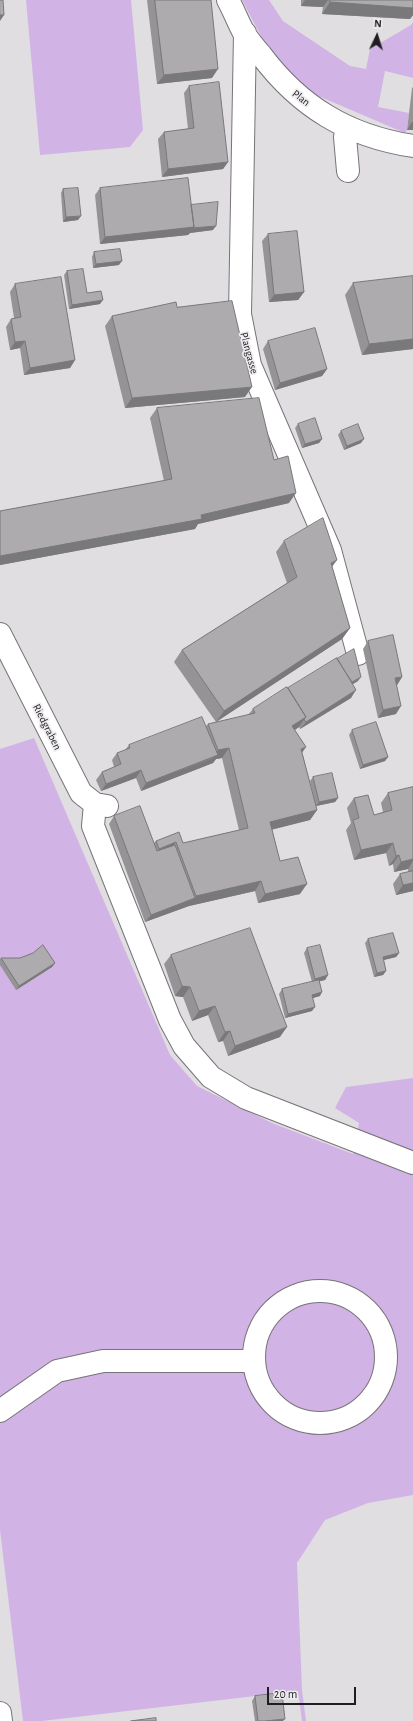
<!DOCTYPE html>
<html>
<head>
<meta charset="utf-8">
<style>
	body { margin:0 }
	#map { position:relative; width:413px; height:1721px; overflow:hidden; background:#e1dee2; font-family:"Alegreya Sans",sans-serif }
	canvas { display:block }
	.north { position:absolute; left:357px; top:16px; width:40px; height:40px; -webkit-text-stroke:3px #eeecf0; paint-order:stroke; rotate:4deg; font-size:11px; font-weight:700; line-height:16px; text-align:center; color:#1e1d1f }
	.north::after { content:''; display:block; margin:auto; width:14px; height:18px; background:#1e1d1f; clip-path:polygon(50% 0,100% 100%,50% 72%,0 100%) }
	.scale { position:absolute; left:267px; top:1687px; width:89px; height:18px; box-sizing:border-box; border:2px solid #1e1d1f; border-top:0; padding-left:5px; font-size:12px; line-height:14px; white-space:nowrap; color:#1e1d1f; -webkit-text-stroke:3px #eeecf0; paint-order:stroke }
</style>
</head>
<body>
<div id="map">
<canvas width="413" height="1721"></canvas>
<div class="north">N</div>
<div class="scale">20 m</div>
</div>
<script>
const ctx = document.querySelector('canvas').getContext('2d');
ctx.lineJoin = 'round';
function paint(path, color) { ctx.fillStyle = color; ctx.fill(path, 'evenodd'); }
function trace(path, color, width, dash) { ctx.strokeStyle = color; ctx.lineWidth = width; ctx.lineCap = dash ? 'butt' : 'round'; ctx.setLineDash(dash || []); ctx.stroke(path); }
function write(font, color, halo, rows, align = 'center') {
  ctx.font = font + ' "Alegreya Sans",sans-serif'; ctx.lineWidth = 3.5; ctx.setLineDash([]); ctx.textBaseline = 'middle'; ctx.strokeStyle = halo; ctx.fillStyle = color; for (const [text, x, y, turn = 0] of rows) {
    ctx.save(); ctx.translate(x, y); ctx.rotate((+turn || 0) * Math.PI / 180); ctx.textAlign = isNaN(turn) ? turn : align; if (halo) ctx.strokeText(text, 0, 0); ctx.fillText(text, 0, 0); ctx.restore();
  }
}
const green = new Path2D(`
	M26,0H131L143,130L130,147L40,155Z
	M242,0H269L283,21L350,66L366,69L370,49L411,25L413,22V78L385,71L378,107L409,113L407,130L405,133L309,92L281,66L262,38Z
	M34,738L170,1055L197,1086L272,1123L353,1154L359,1123L335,1108L346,1087L413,1078V1495L368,1503L325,1520L297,1563L302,1690L306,1721H302L298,1691L42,1721H23L0,1530V749Z`);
const minor = new Path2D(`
	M228,0C234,11 238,22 244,33C249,41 255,48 261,55C300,107 348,136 413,146
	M245,33L240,314L250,365L330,550L358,654
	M348,127L345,137L348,171
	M0,634L81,793L95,804L107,806
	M95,804L93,826L170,1020L184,1046L211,1077L246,1098L413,1163
	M254 1357a66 66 0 1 1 132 0a66 66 0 1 1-132 0Z
	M0,1411L57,1371L103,1361H253
	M0,1713L1,1721`);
const wall = new Path2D(`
	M147,0H211L212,78L157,84Z
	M301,0H413V15L410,19L322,14L323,7L301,6Z
	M189,86L228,162L223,169L162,177L158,139L164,132L188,129L184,93Z
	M413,87V130H407L412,88Z
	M100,188L191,205L213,230L190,233L188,235L100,244L95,195Z
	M63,189L78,220L63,222L61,193Z
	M268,234L304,292L298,300L269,302L262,241Z
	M94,252L119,265L93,268L92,257Z
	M67,271L87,293L100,304L69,309L64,275Z
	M413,276V349L362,355L345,295L353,283Z
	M15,284L75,360L70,368L24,375L20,348L10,350L6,327L11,319L14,318L10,292Z
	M177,307L245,397L125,408L105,326L112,316Z
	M268,341L327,369L322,376L275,390L263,349Z
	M157,408L274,460L289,503L198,524L195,529L0,565V511L164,481L150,418Z
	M298,424L322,439L319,443L302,448L295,428Z
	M341,431L361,443L344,450L338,435Z
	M284,541L332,566L350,628L342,639L216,722L248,715L253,709L288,688L358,681L353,684L351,698L300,729L299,727L295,730L306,747L302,752L317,810L310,820L272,829L280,861L300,894L258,903L255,891L189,906L145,922L109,824L114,816L154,843L156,841L183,843L239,830L222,758L216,759L213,763L141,791L136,778L101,791L96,780L102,772L114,767L112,760L117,753L125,750L129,745L206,726L208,724L216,722L174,662L182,650L287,583L276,552Z
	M368,641L402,677L397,685H396V714L378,718L363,649Z
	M352,730L388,757L385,761L360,769L349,735Z
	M313,777L338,798L335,802L316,806L310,781Z
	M413,787V891L396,895L393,884L400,874L408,872V869L394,872L393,864L389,866L386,853L354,860L346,830L351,823L347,808L354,798L374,815L383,812L381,803L388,793Z
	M368,939L399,953L396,957L383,960L386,971L383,975L374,977L365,943Z
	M307,948L328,975L325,980L320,981V996L313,998L312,1011L285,1018L279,994L282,989L312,982L304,953Z
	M171,955L280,1037L228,1056L223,1041L218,1042L208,1015L192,1021L183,997L175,996L164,964Z
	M1,958L55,963L52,967L16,990L0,965V959Z
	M255,1696L283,1721H255L252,1701Z`);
const shadedWall = new Path2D(`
	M305,0H328L323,7L301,6Z
	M330,2L413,8V15L410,19L322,14Z
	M0,15H4L0,21Z
	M218,69L212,78L157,84L164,75Z
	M412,122H413V130H407Z
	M228,162L223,169L162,177L168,169Z
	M81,216L78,220L63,222L66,217Z
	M216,226L213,230L190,233L188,235L100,244L105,237L194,227Z
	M122,261L119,265L93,268L96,264Z
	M304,292L298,300L269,302L274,295Z
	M103,300L100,304L69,309L72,305Z
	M413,339V349L362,355L369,344Z
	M25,341L20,348L10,350L15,342Z
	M75,360L70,368L24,375L30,368Z
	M327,369L322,376L275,390L280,383Z
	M252,387L245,397L125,408L132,398Z
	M322,439L319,443L302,448L305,444Z
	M364,439L361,443L344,450L347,446Z
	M296,493L289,503L198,524L195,529L0,565V556L201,515Z
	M337,560L329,571L331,563Z
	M350,628L342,639L216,722L224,711Z
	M361,677L358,681L346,688L349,684Z
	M402,677L397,685L390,686L395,678Z
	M356,690L351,698L300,729L306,722Z
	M401,706L396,714L378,718L383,710Z
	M306,717L299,727L285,736L292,726Z
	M306,747L299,757L301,749Z
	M229,748L222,758L216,759L213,763L141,791L146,783L213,758L218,750Z
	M388,757L385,761L360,769L363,765Z
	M141,770L136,778L101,791L106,784Z
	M338,798L335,802L316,806L319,802Z
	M317,810L310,820L263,832L270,822Z
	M176,842L169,852L152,858L159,849Z
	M393,843L386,853L354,860L361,850Z
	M399,855L393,864L389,866L396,856Z
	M413,859V861L408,869L394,872L401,862Z
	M261,881L255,891L189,906L145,922L151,915L195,898L196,896Z
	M413,883V891L396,895L403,885Z
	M307,884L300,894L258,903L265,894Z
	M399,953L396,957L380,961L383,957Z
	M55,963L52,967L16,990L19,986Z
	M386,971L383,975L374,977L377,973Z
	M328,975L325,980L312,983L315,979Z
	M182,986L190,987L183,997L175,996Z
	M322,992L320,996L309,999L312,995Z
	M215,1006L208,1015L192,1021L199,1011Z
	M315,1007L312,1011L285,1018L288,1014Z
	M287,1027L280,1037L228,1056L235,1046Z
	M230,1031L223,1041L218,1042L225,1032Z
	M285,1719L283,1721H265Z`);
const building = new Path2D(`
	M0,0H3L4,15H0Z
	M155,0H211L218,69L164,75Z
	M330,0H413V8L330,2Z
	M219,82L228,162L168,169L164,132L194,128L189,86Z
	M188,178L194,227L105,237L100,188Z
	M78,188L81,216L66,217L63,189Z
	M218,202L216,226L193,228L194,227L191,205Z
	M297,231L304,292L274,295L268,234Z
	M120,249L122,261L96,264L94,252Z
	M83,269L87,293L101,291L103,300L72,305L67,271Z
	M413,276V339L369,344L353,283Z
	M61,277L75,360L30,368L25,341L15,342L11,319L21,317L15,284Z
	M232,301L252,387L132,398L112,316L176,302L177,307Z
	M315,328L327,369L280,383L268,341Z
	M259,398L274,460L288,456L296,493L201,515L202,519L0,556V511L172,479L157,408Z
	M315,418L322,439L305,444L298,424Z
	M358,424L364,439L347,446L341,431Z
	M323,518L337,560L331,563L350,628L224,711L182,650L297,577L284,541Z
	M393,635L402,677L395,678L401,706L383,710L368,641Z
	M354,649L361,677L352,682L337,659Z
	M337,658L356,690L306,722L304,719L306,717L288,688Z
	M287,687L306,717L292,726L306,747L301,749L317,810L270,822L280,861L298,857L307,884L265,894L261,881L196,896L176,842L159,849L156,841L179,832L183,843L248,828L229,748L218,750L208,724L255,713L253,709Z
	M202,717L218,755L146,783L141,770L106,784L102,772L121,764L117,753L130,748L129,745Z
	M376,722L388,757L363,765L352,730Z
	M332,773L338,798L319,802L313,777Z
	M413,787V859L401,862L399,855L396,856L393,843L361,850L353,820L359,818L354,798L368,795L374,815L392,810L388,793Z
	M140,806L157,851L175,845L195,898L151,915L114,816Z
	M413,871V883L403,885L400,874Z
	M250,928L287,1027L235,1046L230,1031L225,1032L215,1006L199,1011L190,987L182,986L171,955Z
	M393,933L399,953L383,957L386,971L377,973L368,939Z
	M43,945L55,963L19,986L1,958H20L33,953Z
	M320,945L328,975L315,979L307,948Z
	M319,980L322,992L312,995L315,1007L288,1014L282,989Z
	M282,1693L285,1719L265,1721H258L255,1696Z
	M156,1718V1721H131Z`);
const streetNames = [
	["Plan",301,98,37],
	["Plangasse",249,353,75],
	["Riedgraben",47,727,63]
];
paint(green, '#d2b3e6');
trace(minor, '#767478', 24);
trace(minor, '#fff', 22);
paint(wall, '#959396');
paint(shadedWall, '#79787a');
paint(building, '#adabae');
trace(building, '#79787a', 1);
write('11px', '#1e1d1f', '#eeecf0', streetNames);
</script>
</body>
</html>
